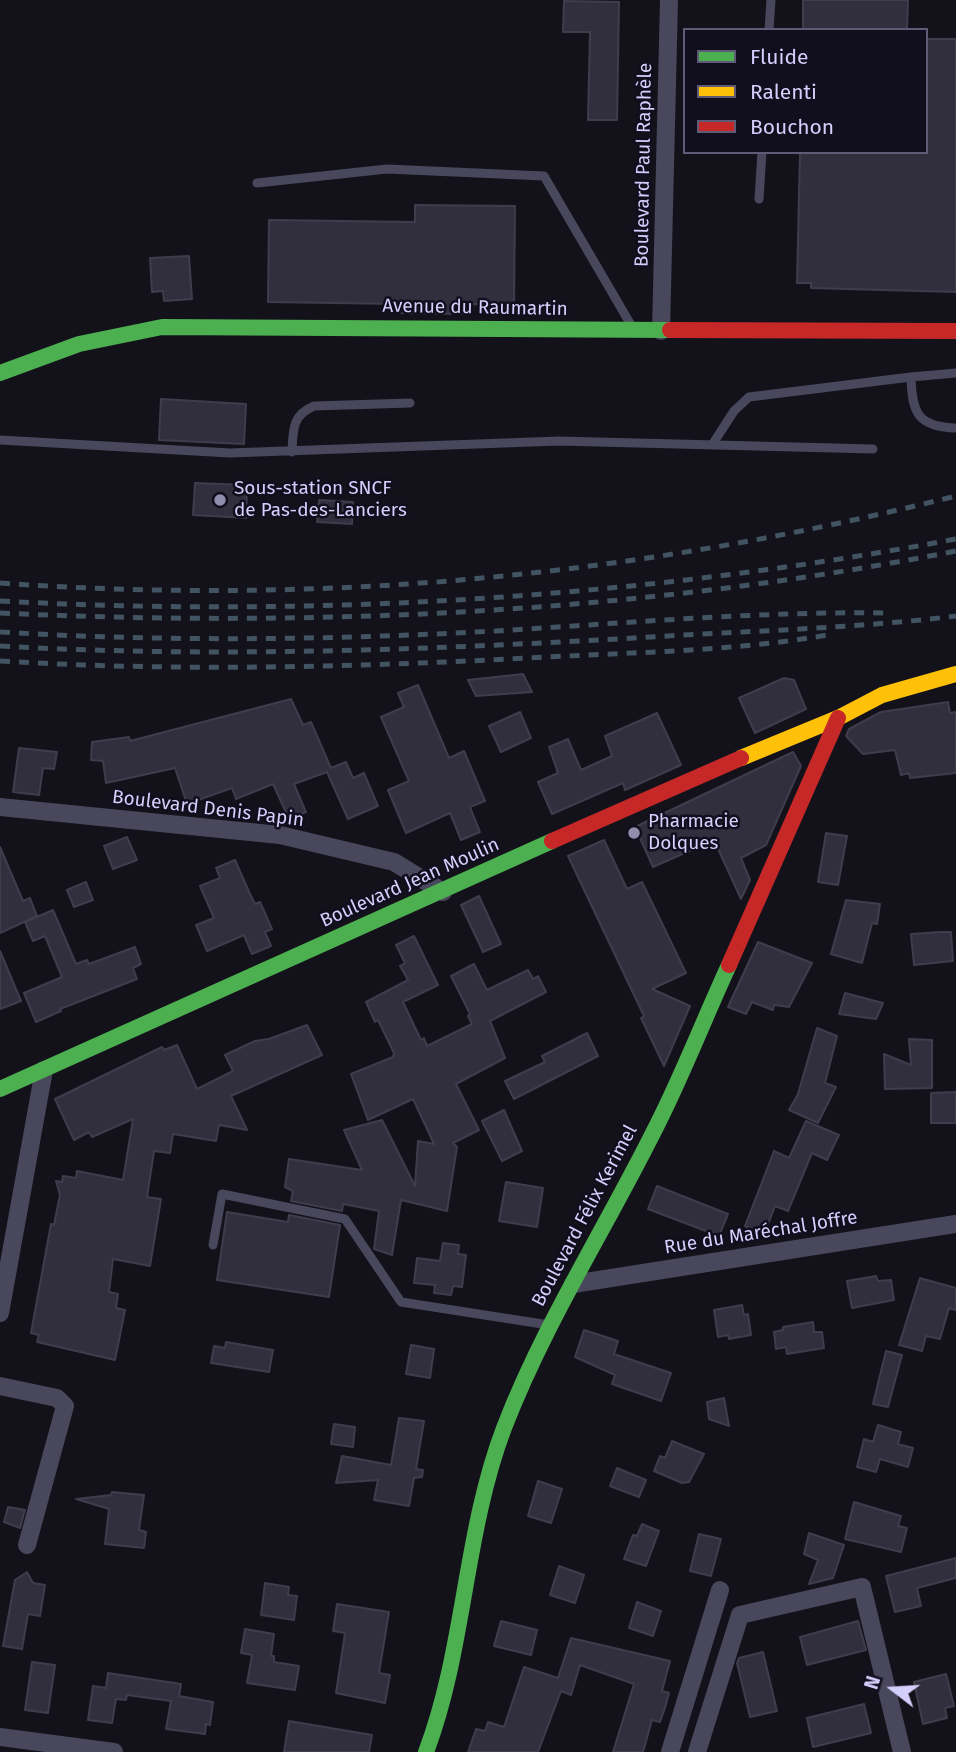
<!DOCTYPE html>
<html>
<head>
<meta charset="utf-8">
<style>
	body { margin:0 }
	#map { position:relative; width:956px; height:1752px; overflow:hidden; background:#13121a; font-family:"Fira Sans",sans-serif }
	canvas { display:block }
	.legend { position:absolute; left:683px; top:28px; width:245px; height:126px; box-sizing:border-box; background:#110e1e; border:2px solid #5f5b76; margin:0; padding:9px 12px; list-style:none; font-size:21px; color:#d5cffb }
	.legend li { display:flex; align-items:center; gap:14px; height:35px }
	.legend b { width:35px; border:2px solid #5f5b76 }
	.north { position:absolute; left:858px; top:1654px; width:70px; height:70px; -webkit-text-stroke:5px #110e1e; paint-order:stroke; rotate:287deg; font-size:19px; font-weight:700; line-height:28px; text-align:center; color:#d5cffb }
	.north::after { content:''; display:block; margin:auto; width:24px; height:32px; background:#d5cffb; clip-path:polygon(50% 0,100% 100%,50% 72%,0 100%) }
</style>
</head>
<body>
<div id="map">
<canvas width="956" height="1752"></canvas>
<ul class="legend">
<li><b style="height:9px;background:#4caf50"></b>Fluide</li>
<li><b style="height:9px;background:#ffc107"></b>Ralenti</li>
<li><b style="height:9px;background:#c62828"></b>Bouchon</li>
</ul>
<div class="north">N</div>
</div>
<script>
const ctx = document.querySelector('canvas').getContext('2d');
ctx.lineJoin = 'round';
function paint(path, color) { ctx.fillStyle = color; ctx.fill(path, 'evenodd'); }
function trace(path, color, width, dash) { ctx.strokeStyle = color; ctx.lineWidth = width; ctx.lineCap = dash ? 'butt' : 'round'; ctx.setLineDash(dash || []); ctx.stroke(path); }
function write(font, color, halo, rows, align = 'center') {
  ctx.font = font + ' "Fira Sans",sans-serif'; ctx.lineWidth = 5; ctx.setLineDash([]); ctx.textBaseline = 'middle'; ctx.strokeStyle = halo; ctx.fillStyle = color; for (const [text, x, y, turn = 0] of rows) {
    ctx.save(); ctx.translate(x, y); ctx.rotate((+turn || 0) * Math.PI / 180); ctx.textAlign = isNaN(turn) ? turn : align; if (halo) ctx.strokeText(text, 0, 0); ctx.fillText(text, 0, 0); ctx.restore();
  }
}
const building = new Path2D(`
	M803,0H908L907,30H803Z
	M564,1L619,2L617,120H588L590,32H563Z
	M926,39H956V292L811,288V283H797L800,152H926Z
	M415,205L515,206L514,305L466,304L464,314L398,313L399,304L268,302L269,220L415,222Z
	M189,256L192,299L164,301L163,291L152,292L150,258Z
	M161,399L246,404L244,444L159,440Z
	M195,483L247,485L246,518L193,515Z
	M319,500L353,502L352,524L317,522Z
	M523,674L532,692L476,696L468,680Z
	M784,678L794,680L806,709L755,733L739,698Z
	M418,685L449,758L464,751L485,801L470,807L480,832L461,840L450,813L406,833L388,790L409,781L381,717L404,707L398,693Z
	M291,699L303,725L311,722L331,768L346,762L353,778L364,773L378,806L348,819L327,772L294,784L306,812L289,819L273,784L236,799L232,788L187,804L175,768L106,783L103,761L91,760L92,742L129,737L130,741Z
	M948,702L950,713L956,712V773L910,778L909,773L901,775L895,750L863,754L846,736L849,729L881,712Z
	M520,712L531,738L501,752L489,726Z
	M657,713L681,765L625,790L623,783L552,814L538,782L558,773L549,747L568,739L581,770L612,756L605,736Z
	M19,748L57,752L54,769L43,768L39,795L13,792Z
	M793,752L801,766L766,845L741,858L750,880L741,899L714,840L653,867L635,827Z
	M826,833L847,836L838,885L818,882Z
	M127,837L137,860L113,869L104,846Z
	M604,840L627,889L642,882L686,973L652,989L690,1006L664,1066L641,1018L644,1016L568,856Z
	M0,847L23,901L30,898L37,916L0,933Z
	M235,860L250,894L255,904L260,902L272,929L265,932L271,946L252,954L244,935L207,951L196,925L214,918L200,886L220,878L216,868Z
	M86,882L93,900L74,907L67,890Z
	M479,896L501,944L483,952L461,905Z
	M846,900L880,904L877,924L872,923L862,963L831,954Z
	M53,910L76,964L87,960L89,964L135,947L141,964L133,968L137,979L60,1009L61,1011L36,1022L24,993L62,977L45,936L33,941L25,922Z
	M941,932H951L953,961L914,965L911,934Z
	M414,936L438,985L403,1002L421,1040L424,1038L427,1046L472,1024L468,1016L470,1014L451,976L474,964L487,990L528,970L533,979L538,976L546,992L490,1021L505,1058L456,1084L479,1130L453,1143L457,1147L447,1211L401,1200L392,1255L374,1249L379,1211L343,1204L342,1211L291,1201L293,1191L285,1187L289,1159L362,1170L344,1130L382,1120L415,1186L418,1141L434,1144L413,1099L368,1120L351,1074L393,1057L394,1053L378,1020L375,1022L366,1002L408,980L400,966L405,963L396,945Z
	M758,942L812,963L789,1007L774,1005L773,1010L752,1002L746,1014L728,1007Z
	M0,951L21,1001L0,1009Z
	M845,993L883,1003L876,1019L839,1014Z
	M307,1025L322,1055L231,1096L247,1130L219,1125L216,1141L173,1134L170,1153L154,1151L147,1197L161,1199L150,1266L113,1259L109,1292L118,1294L116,1308L125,1310L115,1360L37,1342L39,1335L31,1333L51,1224L54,1225L60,1195L56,1181L62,1182L63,1176L76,1178L77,1171L123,1180L133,1119L92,1137L89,1132L74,1140L55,1099L162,1047L164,1050L177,1045L197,1089L233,1071L225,1055L255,1041L269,1039Z
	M817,1028L837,1036L825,1083L836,1087L818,1123L789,1110L798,1094Z
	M587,1033L598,1056L514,1099L505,1081L545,1062L542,1056Z
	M909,1039L932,1040V1088L885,1089L884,1054L911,1065Z
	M956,1092V1123H931V1093Z
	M504,1110L522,1151L502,1161L482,1121Z
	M806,1121L839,1135L827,1160L812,1153L788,1211L775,1206L764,1235L745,1226L774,1151L789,1158Z
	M506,1182L543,1188L537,1227L499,1221Z
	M657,1186L728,1214L719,1236L648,1209Z
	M227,1212L288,1222L289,1215L340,1225L329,1297L217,1280Z
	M443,1243L459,1245L458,1254L466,1255L462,1287L453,1286L451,1295L434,1293L435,1285L414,1283L417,1258L440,1261Z
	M876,1276L878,1281L891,1280L894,1300L852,1308L847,1281Z
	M920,1278L956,1288V1310L949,1308L940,1339L926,1336L922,1351L899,1345Z
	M742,1305L744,1315L748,1314L751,1335L729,1339L728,1335L718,1337L714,1310Z
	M813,1322L814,1332H822L824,1348L787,1354L786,1347L776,1349L774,1332L783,1330V1327Z
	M584,1330L618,1341L614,1354L671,1373L661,1401L612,1384L615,1375L575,1357Z
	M226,1342L273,1350L269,1372L211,1363L214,1346L225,1348Z
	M411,1345L434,1349L430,1378L406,1374Z
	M886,1351L902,1355L888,1407L873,1404Z
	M724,1398L729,1426L709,1419L707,1402Z
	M399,1418L424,1421L416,1469L423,1470L422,1477L414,1478L409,1506L374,1500L378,1480L336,1483L342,1456L391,1465Z
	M334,1424L355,1427L353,1447L331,1444Z
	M878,1425L901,1432L898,1444L913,1448L908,1467L880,1459L876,1472L857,1467L864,1439L873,1442Z
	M672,1441L704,1454L689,1482L682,1483L654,1471L660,1456L665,1458Z
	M617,1468L646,1480L639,1497L610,1486Z
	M538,1481L562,1489L551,1523L528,1516Z
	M112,1492L144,1495L139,1530L146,1532L144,1548L105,1544L109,1509L76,1499L111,1495Z
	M854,1502L901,1516L898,1526L907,1528L901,1552L845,1539Z
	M8,1507L25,1510L20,1528L4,1522Z
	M642,1524L659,1531L646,1566L624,1559L633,1535L637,1536Z
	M809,1533L844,1545L833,1578L809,1584L818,1560L804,1554Z
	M699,1534L721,1539L711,1576L690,1571Z
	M956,1558V1578L917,1588L921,1606L895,1612L886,1576Z
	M559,1566L584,1575L575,1603L550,1595Z
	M27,1572L33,1583L45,1585L40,1616L28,1614L22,1649L3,1646L15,1580Z
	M265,1583L289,1587L288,1595L297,1596L294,1620L261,1615Z
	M637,1602L661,1611L653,1636L629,1628Z
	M337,1604L389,1612L379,1673L390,1675L385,1703L336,1693L345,1633L333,1631Z
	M501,1621L537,1630L531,1655L494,1646Z
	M858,1621L866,1650L807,1665L800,1637Z
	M245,1629L274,1634L271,1656H274V1662L299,1666L295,1690L247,1683L252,1655L241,1653Z
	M571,1638L670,1661L662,1691L669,1693L665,1708L660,1722L652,1720L643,1752H613L634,1684L580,1665L571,1695L561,1691L538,1752H468L476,1729L485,1731L488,1722L504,1727L524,1667L558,1678Z
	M763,1652L777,1711L750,1717L737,1663L739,1658Z
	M32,1662L55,1665L48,1713L25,1710Z
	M108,1673L181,1684L179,1696L213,1702L210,1725L206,1724L205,1734L166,1729L171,1701L127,1695L126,1700L116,1699L112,1723L88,1720L93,1686L106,1688Z
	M946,1674L954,1706L945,1708L947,1718L923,1724L914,1682Z
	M864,1704L871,1733L813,1747L807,1718Z
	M289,1721L372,1735L369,1752H284Z`);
const lane = new Path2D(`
	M769,30L771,0
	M257,183L387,169L544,176L631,325
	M759,199L762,152
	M956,373L911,377C912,412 917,427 956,428
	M0,440L230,453L559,441L873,449
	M712,445L734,411L749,397L911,377
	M292,452C293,430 292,415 314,406L410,403
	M213,1245L222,1194L345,1219L401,1302L549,1325`);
const street = new Path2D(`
	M661,331L669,0
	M0,807L280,835L394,862L443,892
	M573,1284L956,1224
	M0,1313L44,1070
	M0,1386L57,1398L65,1406L27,1545
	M0,1737L114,1752
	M670,1752L720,1590
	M697,1752L740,1615L862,1587L902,1752`);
const fast = new Path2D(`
	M0,373L79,344L162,327L670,330
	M0,1089L552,841
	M426,1752C465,1650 464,1533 504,1428C546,1319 611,1220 662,1115C686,1066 706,1015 729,965`);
const slow = new Path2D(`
	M741,758L838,718L882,695L956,674`);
const jam = new Path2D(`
	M670,330L956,331
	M552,841L741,758
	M729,965L838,718`);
const rail = new Path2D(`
	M0,583C329,606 636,576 956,496
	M0,601C320,618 641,598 956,539
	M0,613C320,628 641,613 956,551
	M0,632C166,642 331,640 496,631C628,623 760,611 892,613
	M0,646C212,658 422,650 634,638C741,631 850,629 956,616
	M0,661C183,672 364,667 547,657C642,652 738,651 833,634`);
const markers = [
	[220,500,7,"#918dac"],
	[634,833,7,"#918dac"]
];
const streetNames = [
	["Boulevard Paul Raphèle",644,165,-89],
	["Avenue du Raumartin",475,308,1],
	["Boulevard Denis Papin",208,809,7],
	["Boulevard Jean Moulin",410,883,-24],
	["Boulevard Félix Kerimel",585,1216,-62],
	["Rue du Maréchal Joffre",761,1233,-9]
];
const poiNames = [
	["Sous-station SNCF",234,489],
	["de Pas-des-Lanciers",234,511],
	["Pharmacie",648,822],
	["Dolques",648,844]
];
paint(building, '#312f3d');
trace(building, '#403c4d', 2);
trace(lane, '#49475b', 9);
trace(street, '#49475b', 18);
trace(fast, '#4caf50', 16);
trace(slow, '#ffc107', 16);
trace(jam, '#c62828', 16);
trace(rail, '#425362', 5, [10, 9]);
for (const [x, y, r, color] of markers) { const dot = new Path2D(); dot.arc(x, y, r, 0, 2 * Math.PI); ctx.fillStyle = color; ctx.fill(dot); trace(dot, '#110e1e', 2.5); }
write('19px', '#d5cffb', '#110e1e', streetNames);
write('19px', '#d5cffb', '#110e1e', poiNames, 'left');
</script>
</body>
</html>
